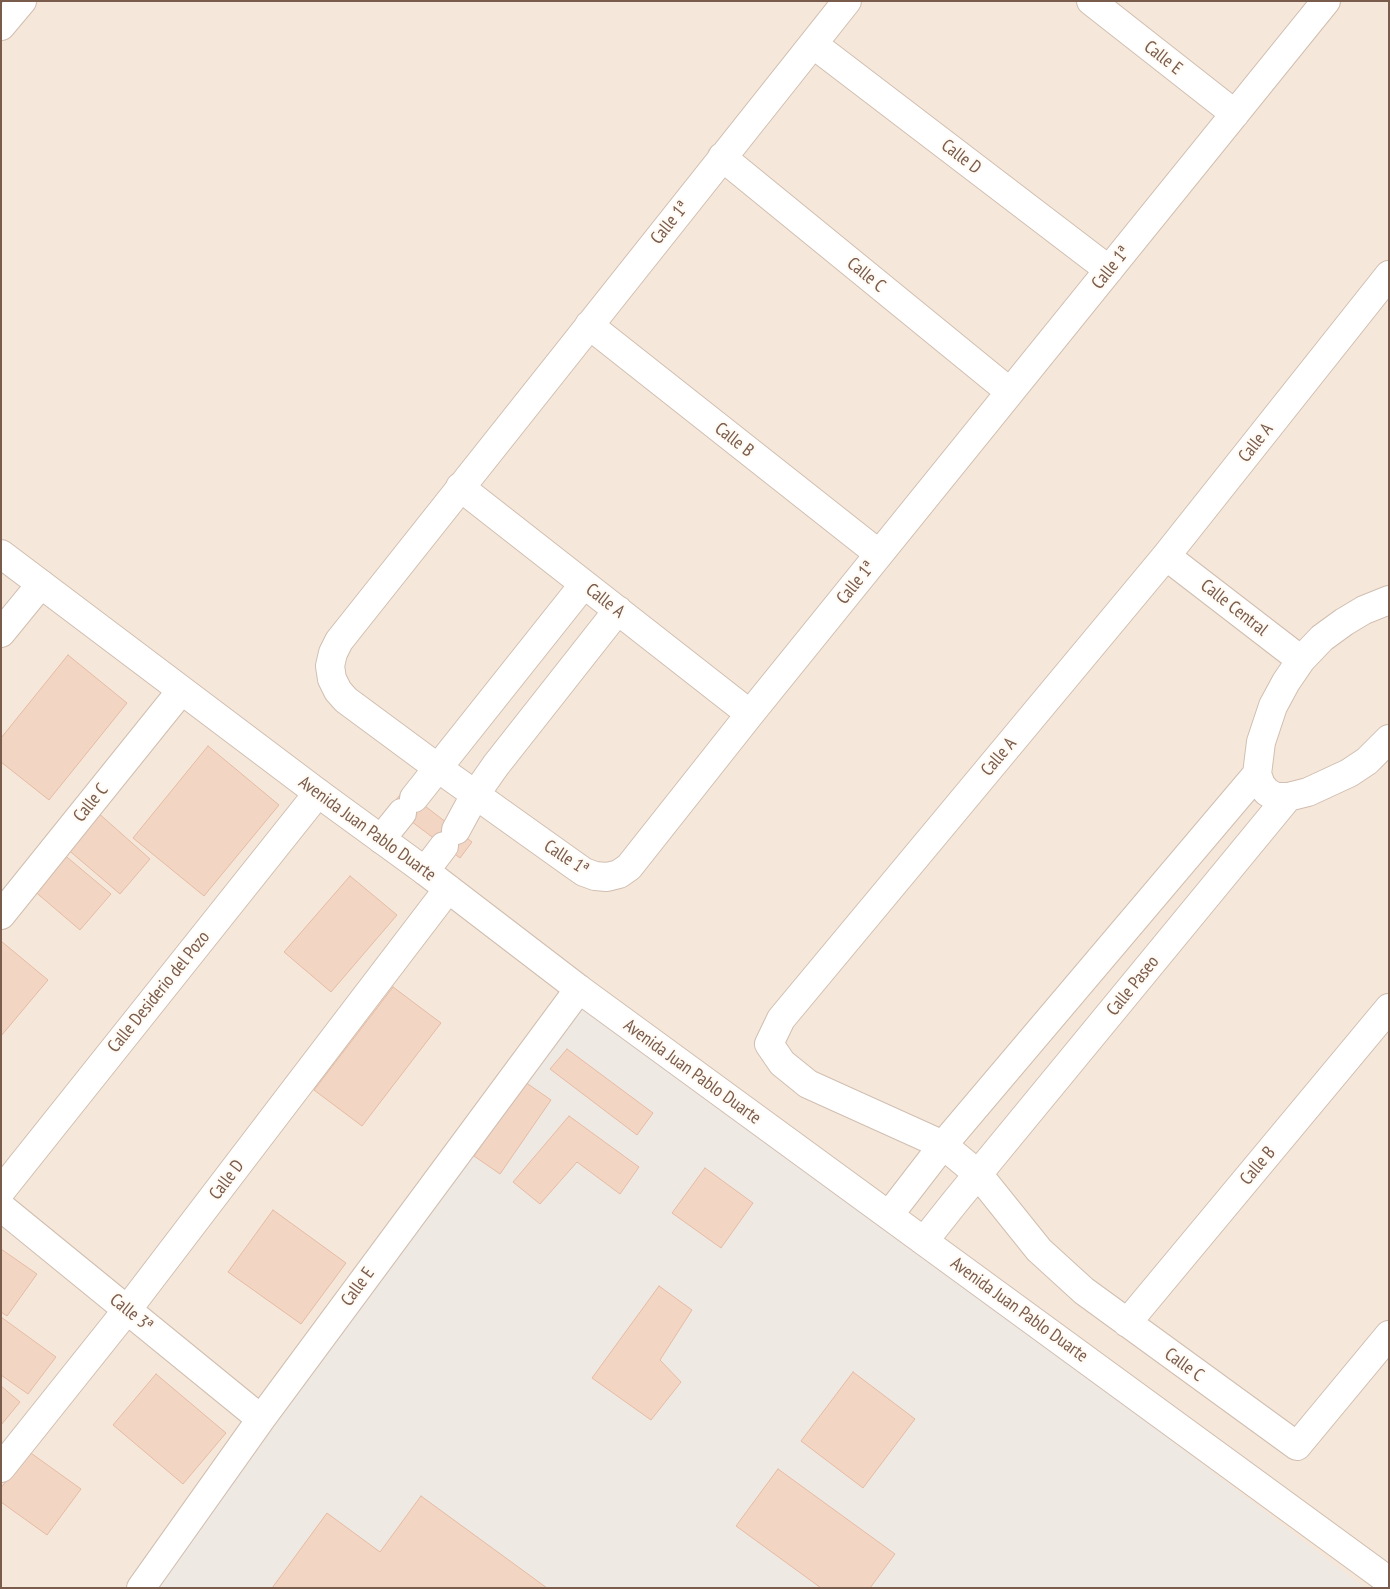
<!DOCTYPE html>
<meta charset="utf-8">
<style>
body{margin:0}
#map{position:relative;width:1390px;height:1589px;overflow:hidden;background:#fdf6ec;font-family:"PT Sans Narrow",sans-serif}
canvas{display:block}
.frame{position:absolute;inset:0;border:2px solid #7a5c4d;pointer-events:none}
</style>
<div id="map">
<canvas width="1390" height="1589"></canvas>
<div class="frame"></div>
</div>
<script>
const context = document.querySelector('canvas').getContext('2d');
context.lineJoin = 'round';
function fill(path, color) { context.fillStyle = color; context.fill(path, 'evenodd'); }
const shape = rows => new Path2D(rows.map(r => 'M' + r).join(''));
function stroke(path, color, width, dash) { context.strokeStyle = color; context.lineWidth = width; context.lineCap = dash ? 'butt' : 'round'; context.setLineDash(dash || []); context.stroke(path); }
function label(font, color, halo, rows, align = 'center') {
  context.font = font + ' "PT Sans Narrow",sans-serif'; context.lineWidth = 4; context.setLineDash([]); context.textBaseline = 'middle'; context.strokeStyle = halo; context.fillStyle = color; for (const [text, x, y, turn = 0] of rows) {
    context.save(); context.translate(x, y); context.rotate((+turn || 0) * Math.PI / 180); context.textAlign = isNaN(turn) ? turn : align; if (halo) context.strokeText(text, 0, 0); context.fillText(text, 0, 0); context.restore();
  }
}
const residential = shape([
 [1,1,1389,1,1389,1588,1,1588]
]);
const industrial = shape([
 [579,989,1365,1588,141,1588]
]);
const building = shape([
 [68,655,127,703,49,800,1,762,1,738,68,655],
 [208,746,279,805,204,896,133,838,208,746],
 [404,790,472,842,460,858,391,806,404,790],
 [96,811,150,859,120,894,65,847,96,811],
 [62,853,111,894,80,930,32,889,62,853],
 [350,876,397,915,331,992,284,952,350,876],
 [1,941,48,980,1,1036,1,941],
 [393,987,441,1023,362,1126,314,1090,393,987],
 [567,1049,653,1113,637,1135,550,1069,567,1049],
 [525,1082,551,1100,500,1174,474,1156,525,1082],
 [569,1116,639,1167,620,1194,577,1162,540,1204,513,1182,569,1116],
 [705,1168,753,1203,721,1248,672,1213,705,1168],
 [273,1210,346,1263,301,1324,228,1272,273,1210],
 [1,1249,37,1274,7,1316,1,1312,1,1249],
 [659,1286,692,1310,660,1360,681,1382,651,1420,592,1378,659,1286],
 [1,1317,56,1357,28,1394,1,1375,1,1317],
 [853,1372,915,1419,863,1488,801,1441,853,1372],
 [156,1374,226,1433,183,1484,113,1425,156,1374],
 [1,1386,20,1402,1,1425,1,1386],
 [28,1451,81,1489,47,1535,1,1502,1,1488,28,1451],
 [778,1469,895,1554,870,1588,821,1588,736,1526,778,1469],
 [421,1496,547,1588,272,1588,327,1513,380,1552,421,1496]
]);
const minor = shape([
 [847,1,339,641,333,653,330,666,332,679,338,691,346,700,438,768,574,865,584,872,595,876,607,877,619,874,629,867,750,714,1326,1],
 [1091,1,1235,114],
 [813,44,1109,270],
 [722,157,1010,392],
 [1389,275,1166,556,781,1019,769,1044,782,1063,808,1084,943,1145,978,1174,1039,1250,1084,1291,1297,1446,1389,1335],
 [589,325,879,554],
 [460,487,750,714],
 [1166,556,1301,660],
 [1389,600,1364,610,1344,622,1322,638,1301,660,1286,682,1273,706,1261,742,1257,774,1261,785,1267,792,1276,797,1288,797,1308,792,1349,773,1367,761,1389,739],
 [1,633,41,584],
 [414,798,584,584],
 [456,830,475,795,496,765,618,610],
 [381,839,402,813],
 [425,871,444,846],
 [1,915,181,691],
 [1,1191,318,793],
 [1,1207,261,1419],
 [889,1215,943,1145,1257,774],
 [924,1241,955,1202,1288,797],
 [1127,1323,1389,1008],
 [1,1468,127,1310,448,889],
 [141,1588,261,1419,579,989]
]);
const tertiary = shape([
 [1,26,22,1],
 [1,554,318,793,425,871,579,989,1389,1581]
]);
const streetNames = [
 ["Calle E",1163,58,38],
 ["Calle D",961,157,37],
 ["Calle 1ª",670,223,-51],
 ["Calle 1ª",1111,268,-51],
 ["Calle C",866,275,39],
 ["Calle B",734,440,38],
 ["Calle A",1256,443,-52],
 ["Calle 1ª",856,583,-51],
 ["Calle A",605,601,38],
 ["Calle Central",1234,608,38],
 ["Calle A",999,757,-50],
 ["Calle C",91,803,-51],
 ["Avenida Juan Pablo Duarte",367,829,36],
 ["Calle 1ª",566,858,33],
 ["Calle Paseo",1133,986,-51],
 ["Calle Desiderio del Pozo",159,992,-51],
 ["Avenida Juan Pablo Duarte",692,1072,36],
 ["Calle B",1258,1166,-50],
 ["Calle D",227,1180,-53],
 ["Calle E",358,1287,-54],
 ["Avenida Juan Pablo Duarte",1019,1310,36],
 ["Calle 3ª",131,1313,39],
 ["Calle C",1184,1365,36]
];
fill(residential, '#f5e8da');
fill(industrial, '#efe9e4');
fill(building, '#f3d5c3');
stroke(building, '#e6bba3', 1);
stroke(minor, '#d1beb0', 30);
stroke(tertiary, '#d1beb0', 30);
stroke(minor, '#fff', 28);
stroke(tertiary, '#fff', 28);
label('18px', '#7a5c4d', '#fffaf3', streetNames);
</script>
